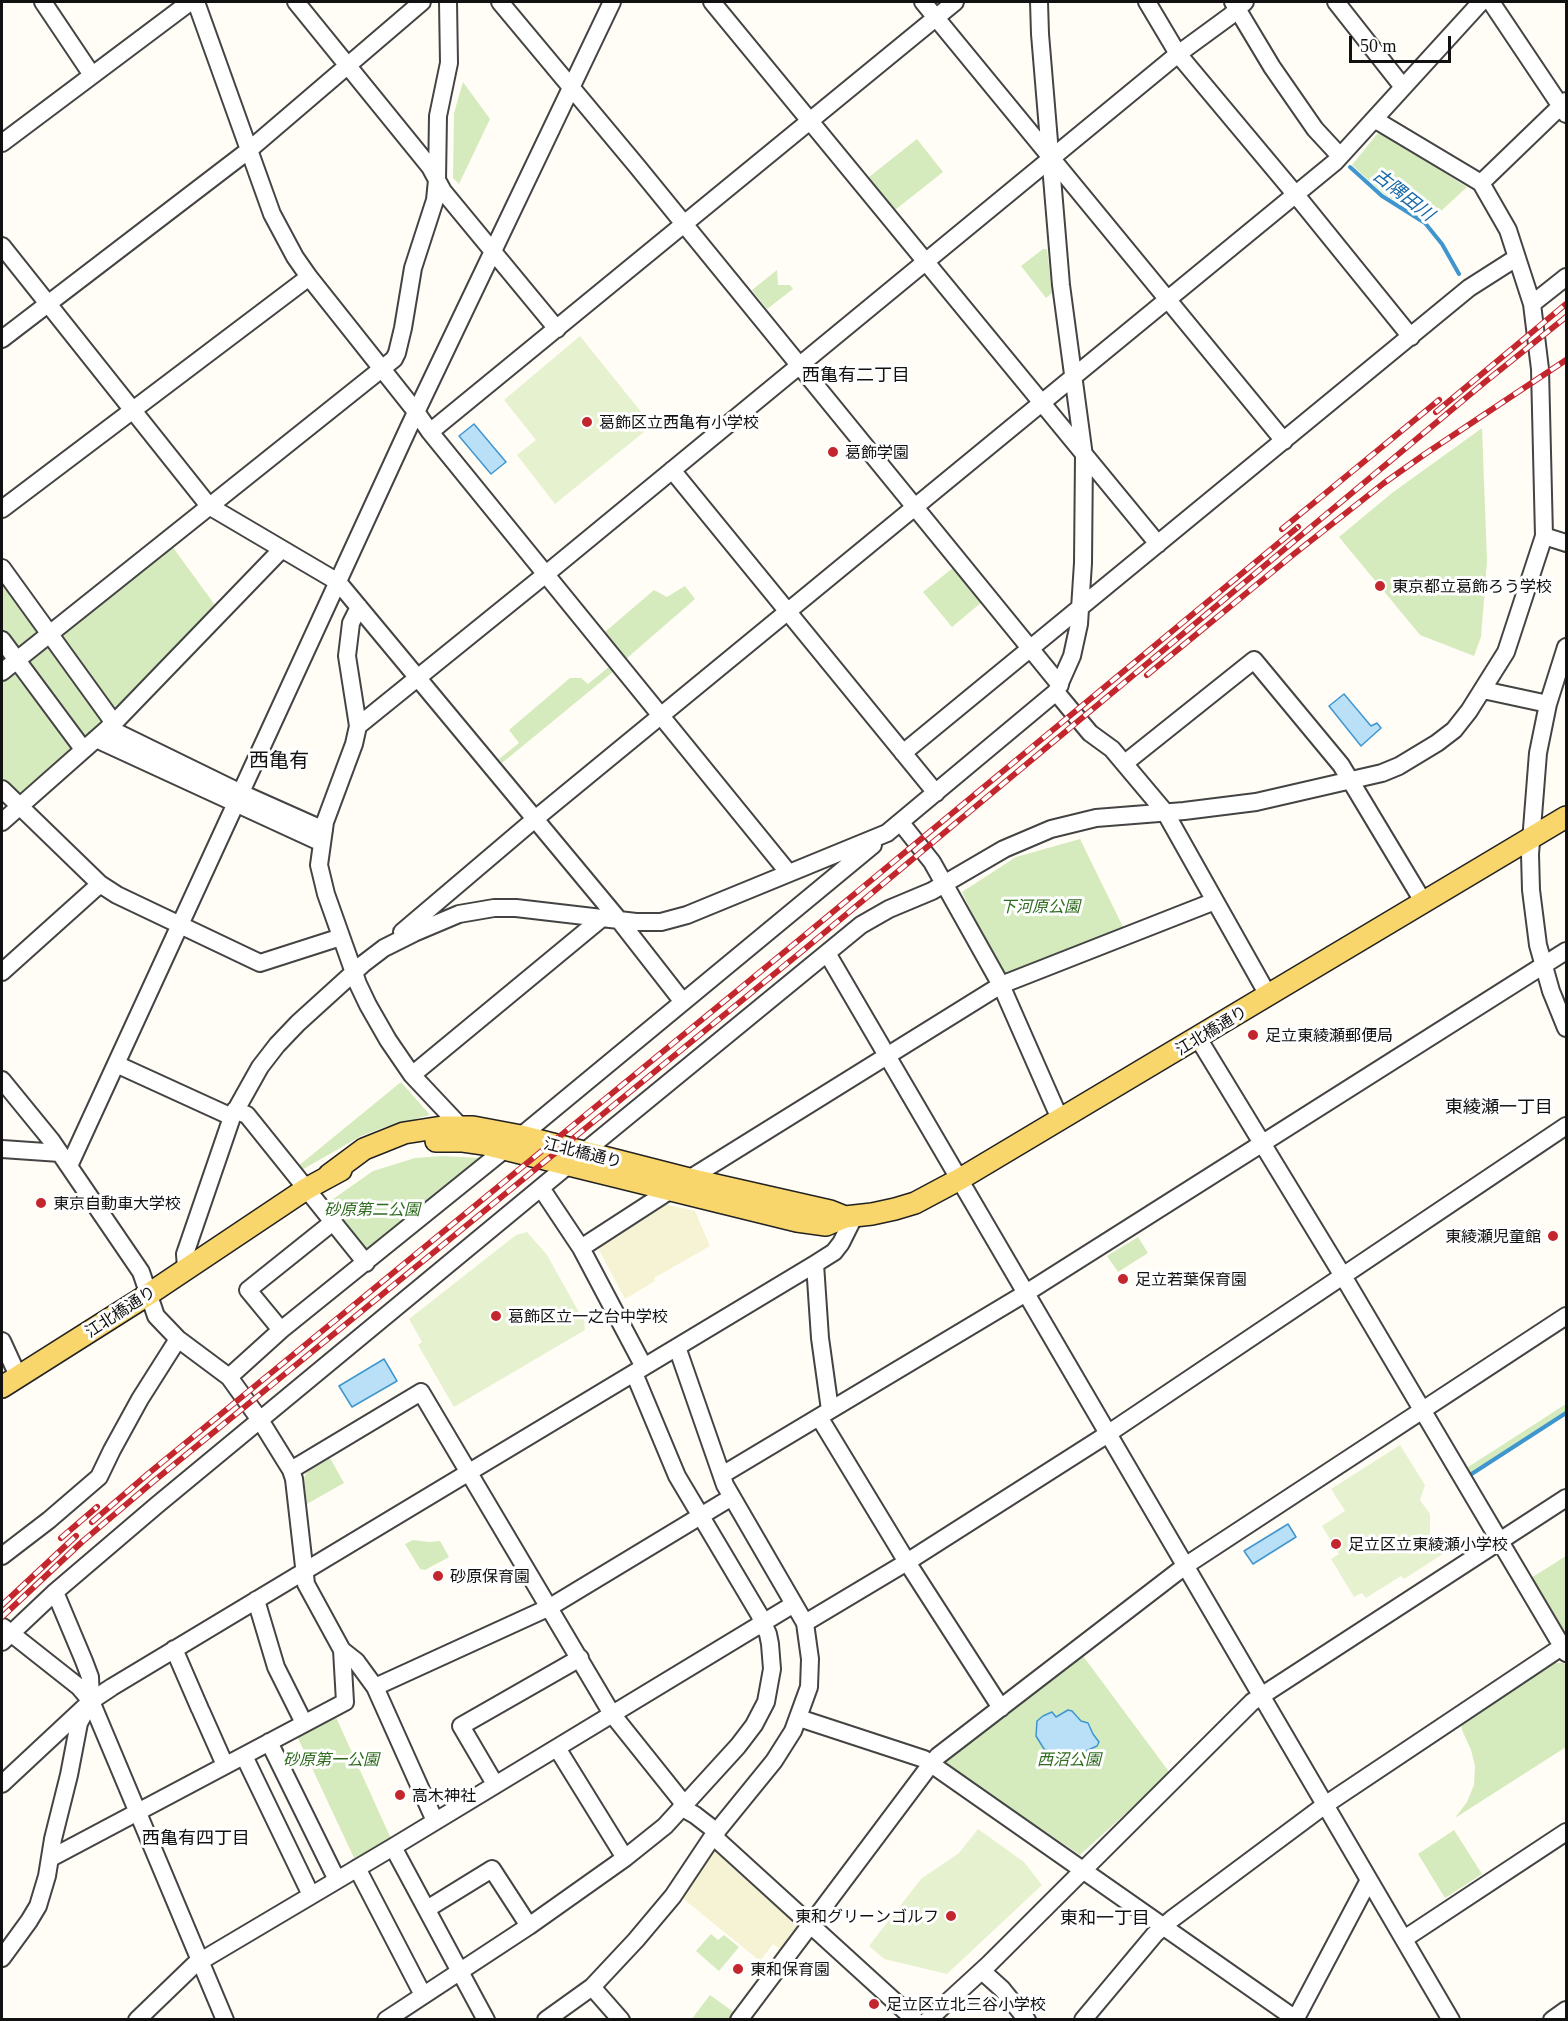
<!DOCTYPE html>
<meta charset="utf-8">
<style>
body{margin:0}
#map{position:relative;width:1568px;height:2021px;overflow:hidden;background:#fffdf5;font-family:Georgia,serif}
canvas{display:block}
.frame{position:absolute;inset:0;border:3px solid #111;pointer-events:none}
.scale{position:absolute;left:1349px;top:36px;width:102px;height:27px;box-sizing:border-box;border:3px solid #111;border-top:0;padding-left:8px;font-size:18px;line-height:21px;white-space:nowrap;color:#111;-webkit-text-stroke:4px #fff;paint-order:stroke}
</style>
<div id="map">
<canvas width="1568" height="2021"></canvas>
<div class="frame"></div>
<div class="scale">50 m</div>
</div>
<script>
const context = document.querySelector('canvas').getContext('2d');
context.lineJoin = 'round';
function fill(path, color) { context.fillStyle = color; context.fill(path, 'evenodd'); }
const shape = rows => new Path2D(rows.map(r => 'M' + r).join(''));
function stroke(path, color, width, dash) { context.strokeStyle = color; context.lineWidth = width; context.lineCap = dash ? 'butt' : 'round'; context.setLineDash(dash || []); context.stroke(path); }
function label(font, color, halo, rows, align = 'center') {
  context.font = font + ' Georgia,"Noto Sans JP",serif'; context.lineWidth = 6; context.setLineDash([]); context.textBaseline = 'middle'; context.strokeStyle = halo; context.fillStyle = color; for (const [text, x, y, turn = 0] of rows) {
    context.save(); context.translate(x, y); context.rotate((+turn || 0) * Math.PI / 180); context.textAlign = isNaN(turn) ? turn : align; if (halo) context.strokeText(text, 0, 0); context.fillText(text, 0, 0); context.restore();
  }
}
const farmland = shape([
 [660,1203,695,1211,710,1246,654,1278,655,1281,625,1299,598,1248,600,1242],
 [720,1850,798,1921,798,1929,783,1951,773,1944,760,1961,681,1897,711,1851]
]);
const green = shape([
 [463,82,490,119,459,184,453,178,454,113],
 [1381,133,1467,187,1428,223,1384,194,1352,165,1377,134],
 [917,139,943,172,895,210,869,177],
 [1043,249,1047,249,1052,293,1046,298,1021,266],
 [777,270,778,285,790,285,793,289,767,309,752,290],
 [1482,428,1487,561,1481,637,1474,656,1420,635,1339,537,1392,493],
 [172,546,217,608,119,707,112,708,63,639,64,631],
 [954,567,982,602,952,627,923,592],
 [2,573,40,626,40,635,21,648,14,647,2,630],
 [685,586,695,599,626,659,605,632,654,590,667,597],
 [47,647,55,648,104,723,87,739,80,736,29,668,29,660],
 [610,666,614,671,502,763,499,759,519,743,509,730,570,678,581,678,588,684],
 [12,674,20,675,71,745,71,752,25,792,17,793,2,777,2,682],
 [1080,839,1124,929,1003,977,962,892,1016,857],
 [401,1082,430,1115,385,1127,361,1136,300,1171,297,1167],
 [442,1156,481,1158,367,1253,326,1204,373,1171,415,1158],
 [1138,1237,1148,1253,1118,1272,1107,1256],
 [1566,1404,1566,1415,1470,1477,1465,1469],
 [330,1458,344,1483,307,1504,304,1478,306,1473],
 [413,1540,429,1542,440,1541,449,1557,425,1570,420,1569,405,1544],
 [1566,1556,1566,1629,1563,1631,1531,1578],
 [1083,1656,1170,1773,1080,1855,947,1765,947,1758],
 [1555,1663,1564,1663,1566,1667,1566,1747,1455,1818,1467,1802,1474,1785,1475,1766,1471,1750,1462,1730,1461,1723],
 [335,1715,392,1841,355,1860,296,1734],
 [1454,1830,1482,1874,1445,1898,1418,1854],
 [711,1934,718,1940,724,1935,739,1947,719,1971,696,1951],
 [710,1995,735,2013,730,2019,691,2020]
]);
const pitch = shape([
 [580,336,646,418,644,432,555,504,517,455,536,440,504,400],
 [527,1232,547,1255,584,1321,585,1330,454,1407,418,1345,422,1342,409,1319,516,1235],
 [1400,1445,1425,1485,1420,1500,1430,1514,1430,1534,1443,1554,1404,1579,1401,1576,1366,1598,1362,1593,1354,1597,1331,1559,1339,1554,1322,1526,1345,1511,1331,1489],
 [978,1829,1024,1862,1042,1885,947,1974,884,1959,869,1946,921,1879,959,1853]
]);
const water = shape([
 [474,424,506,462,491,474,459,436,474,424],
 [1344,694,1371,726,1377,723,1381,728,1361,746,1329,706,1344,694],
 [384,1359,397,1381,352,1407,339,1386,384,1359],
 [1288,1524,1296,1537,1253,1564,1244,1551,1288,1524],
 [1068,1710,1072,1711,1081,1721,1088,1723,1093,1734,1099,1742,1097,1746,1075,1756,1054,1751,1051,1752,1044,1749,1036,1736,1037,1721,1043,1716,1052,1712,1056,1717,1068,1710]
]);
const stream = shape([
 [1350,167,1382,196,1425,223,1442,244,1459,274],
 [1470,1475,1566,1413]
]);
const minor = shape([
 [43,2,92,75],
 [196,2,272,214,295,257,309,277,417,413,430,432,788,872],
 [296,2,430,167,443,191,557,329],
 [500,2,636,165,1060,685],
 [712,2,1158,544],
 [923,2,1284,441],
 [1147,2,1178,54,1296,195,1411,337],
 [1233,2,1272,67,1315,129,1340,156],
 [1336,2,1403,87],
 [1491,2,1566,114],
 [2,143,190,2],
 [1481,183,1566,101],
 [2,246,209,506,338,582,619,920,683,1002],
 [1532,304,1566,277],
 [2,339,249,150,422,2],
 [430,432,955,2],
 [672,470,936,793],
 [2,509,309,277],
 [1544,536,1566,543],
 [2,568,114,723],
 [359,607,351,623,347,656,358,726,354,744,325,822,319,865,326,894,358,984,368,1005,388,1040,412,1075,460,1126],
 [2,640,83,749],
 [1566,647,1548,704,1538,753,1530,854,1531,890,1538,945,1551,991,1566,1028],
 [2,672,394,359,397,353,403,328,413,268,435,200,437,180,438,116,449,63,448,2],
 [1483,690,1548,704],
 [1056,692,1090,733,1112,749,1165,812,1268,995],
 [358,726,546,574,1178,54,1230,16,1245,2],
 [108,728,241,793,324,830],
 [96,739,322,843],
 [903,753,1469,288,1516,258],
 [1125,763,1254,660,1341,765,1424,903],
 [2,789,100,884,117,895,260,963,341,937],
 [2,822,114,723,282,549],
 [901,823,932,862,1001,985,1060,1119],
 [402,932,535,819,1335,162,1481,2],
 [827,953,1451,2020],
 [2,972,100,884],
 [1198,1038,1343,1276,1566,1653],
 [116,1064,232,1117],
 [412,1075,602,918],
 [2,1080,51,1140,141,1272,156,1316,178,1339,229,1377,260,1420,291,1470,294,1479,306,1584,342,1650,356,1661,375,1687,435,1821],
 [235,1110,247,1115,366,1263],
 [521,1136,873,845],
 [2,1149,60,1153],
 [584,1152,861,925,889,909,932,891,1004,849,1051,829,1096,818,1184,811,1256,802,1382,773,1399,766,1437,743,1454,730,1469,711,1506,652,1544,536,1540,369,1532,304,1508,230,1481,183,1374,119],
 [69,1166,409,427,612,2],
 [689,1179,1001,985,1215,901],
 [541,1188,581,1248,644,1367],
 [581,1248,669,1191],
 [815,1264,820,1338,830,1410],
 [186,1268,185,1254,232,1117,260,1067,277,1045,298,1023,363,964,384,948,414,933,459,914,494,908,516,908,636,922,661,922,687,915,887,833,1056,692,1072,656,1079,624,1083,563,1084,456,1061,285,1040,34,1039,2],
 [281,1330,248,1290,333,1222],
 [2,1341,18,1376],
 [229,1377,281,1330,504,1150],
 [819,1417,907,1562,1001,1708],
 [291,1470,421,1392,612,1714,684,1804],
 [722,1475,1026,1293,1566,951],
 [2,1556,49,1520,99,1477,112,1450,140,1399,178,1339],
 [256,1600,276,1667,304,1723],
 [805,1623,907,1562,1100,1439,1566,1126],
 [3,1627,79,1687,91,1701,225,2020],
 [2,1642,55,1592,157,1505,567,1166],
 [174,1649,200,1709],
 [375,1687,550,1607,732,1497],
 [201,1711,225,1765],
 [799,1718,924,1759,1297,2020],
 [269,1742,337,1880],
 [557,1748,625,1858],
 [244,1756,311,1895],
 [2,1784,91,1701,90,1677,84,1661,55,1592],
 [495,1784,461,1726,580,1658],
 [681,1807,695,1815,717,1832],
 [713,1836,915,2020],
 [393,1847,486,2020],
 [51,1858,345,1702,342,1650],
 [357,1868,423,1995],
 [427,1909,492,1869,529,1926],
 [1404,1939,1566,1832],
 [2,1958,29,1921,38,1906,47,1876,53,1839,69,1775,79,1723,91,1701,112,1687,815,1264,834,1252,841,1243,854,1217],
 [982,1971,1002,1989,1027,2020],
 [592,1987,621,2020],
 [137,2020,194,1965,393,1847,794,1604],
 [386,2020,529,1926,625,1858,665,1826,738,1746,754,1725,766,1702,772,1669,770,1644,768,1634,759,1614,677,1476,634,1373],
 [546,2020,592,1987,636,1940,673,1896,713,1836,774,1761,793,1731,809,1687,810,1659,805,1623,725,1485,677,1347],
 [739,2020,931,1764,938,1756,1185,1566,1566,1316],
 [928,2020,989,1964,1252,1702,1566,1498],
 [1083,2020,1155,1934,1172,1919,1325,1805,1566,1644],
 [1295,2020,1369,1880],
 [1552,2020,1566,2010]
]);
const major = shape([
 [436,1141,463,1141,484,1144,797,1221,826,1225,845,1217],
 [329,1175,364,1149,404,1133,442,1127,473,1127,521,1136,689,1179,830,1211,845,1217,872,1214,895,1209,915,1203,960,1179,1566,817],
 [2,1387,149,1294,306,1189,341,1170]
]);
const rail = shape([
 [1436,412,1566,304],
 [1282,529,1439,400],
 [1147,675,1294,554,1384,483,1425,454,1566,360],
 [92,1522,149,1473,799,940,1298,527],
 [61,1538,97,1507],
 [2,1605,76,1536],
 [2,1617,83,1541,154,1481,806,948,1485,382,1566,317]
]);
const markers = [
 [587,422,6,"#c4262e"],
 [833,452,6,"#c4262e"],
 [1380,586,6,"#c4262e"],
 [1253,1035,6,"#c4262e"],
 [41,1203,6,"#c4262e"],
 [1553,1236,6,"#c4262e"],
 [1123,1279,6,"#c4262e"],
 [496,1316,6,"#c4262e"],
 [1336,1544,6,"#c4262e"],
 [438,1576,6,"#c4262e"],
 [400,1795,6,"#c4262e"],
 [951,1916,6,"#c4262e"],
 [738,1969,6,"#c4262e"],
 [874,2004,6,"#c4262e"]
];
const poiNames = [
 ["葛飾区立西亀有小学校",599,422],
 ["葛飾学園",845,452],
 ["東京都立葛飾ろう学校",1392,586],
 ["足立東綾瀬郵便局",1265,1035],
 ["東京自動車大学校",53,1203],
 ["東綾瀬児童館",1541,1236,"right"],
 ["足立若葉保育園",1135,1279],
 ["葛飾区立一之台中学校",508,1316],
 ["足立区立東綾瀬小学校",1348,1544],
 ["砂原保育園",450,1576],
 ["高木神社",412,1795],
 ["東和グリーンゴルフ",939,1916,"right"],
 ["東和保育園",750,1969],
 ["足立区立北三谷小学校",886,2004]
];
const parkNames = [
 ["下河原公園",1040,906],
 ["砂原第二公園",372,1209],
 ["砂原第一公園",331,1759],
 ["西沼公園",1069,1759]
];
const streetNames = [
 ["江北橋通り",1211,1030,-31],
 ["江北橋通り",583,1152,14],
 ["江北橋通り",120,1311,-33]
];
const waterNames = [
 ["古隅田川",1404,194,38]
];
const neighbourhoodNames = [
 ["西亀有二丁目",856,374],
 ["東綾瀬一丁目",1499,1106],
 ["西亀有四丁目",196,1837],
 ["東和一丁目",1105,1917]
];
const quarterNames = [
 ["西亀有",279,759]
];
fill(farmland, '#f6f3d4');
fill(green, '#d5ebbd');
fill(pitch, '#e6f2cf');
fill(water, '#b9e0f7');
stroke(water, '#3f96cf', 1.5);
stroke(stream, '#3f96cf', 4);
stroke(minor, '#444', 20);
stroke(major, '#222', 24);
stroke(minor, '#fff', 16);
stroke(major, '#f9d66b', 21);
stroke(rail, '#c4262e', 6);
stroke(rail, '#fff', 4, [11]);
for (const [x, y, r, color] of markers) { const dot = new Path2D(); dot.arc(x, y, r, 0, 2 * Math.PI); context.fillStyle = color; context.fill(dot); stroke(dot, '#fff', 2); }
label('16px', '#111', '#fff', poiNames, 'left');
label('italic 16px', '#2f6b1f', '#fff', parkNames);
label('16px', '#111', '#fff', streetNames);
label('italic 18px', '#1768a6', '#fff', waterNames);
label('18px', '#111', '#fff', neighbourhoodNames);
label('20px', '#111', '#fff', quarterNames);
</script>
